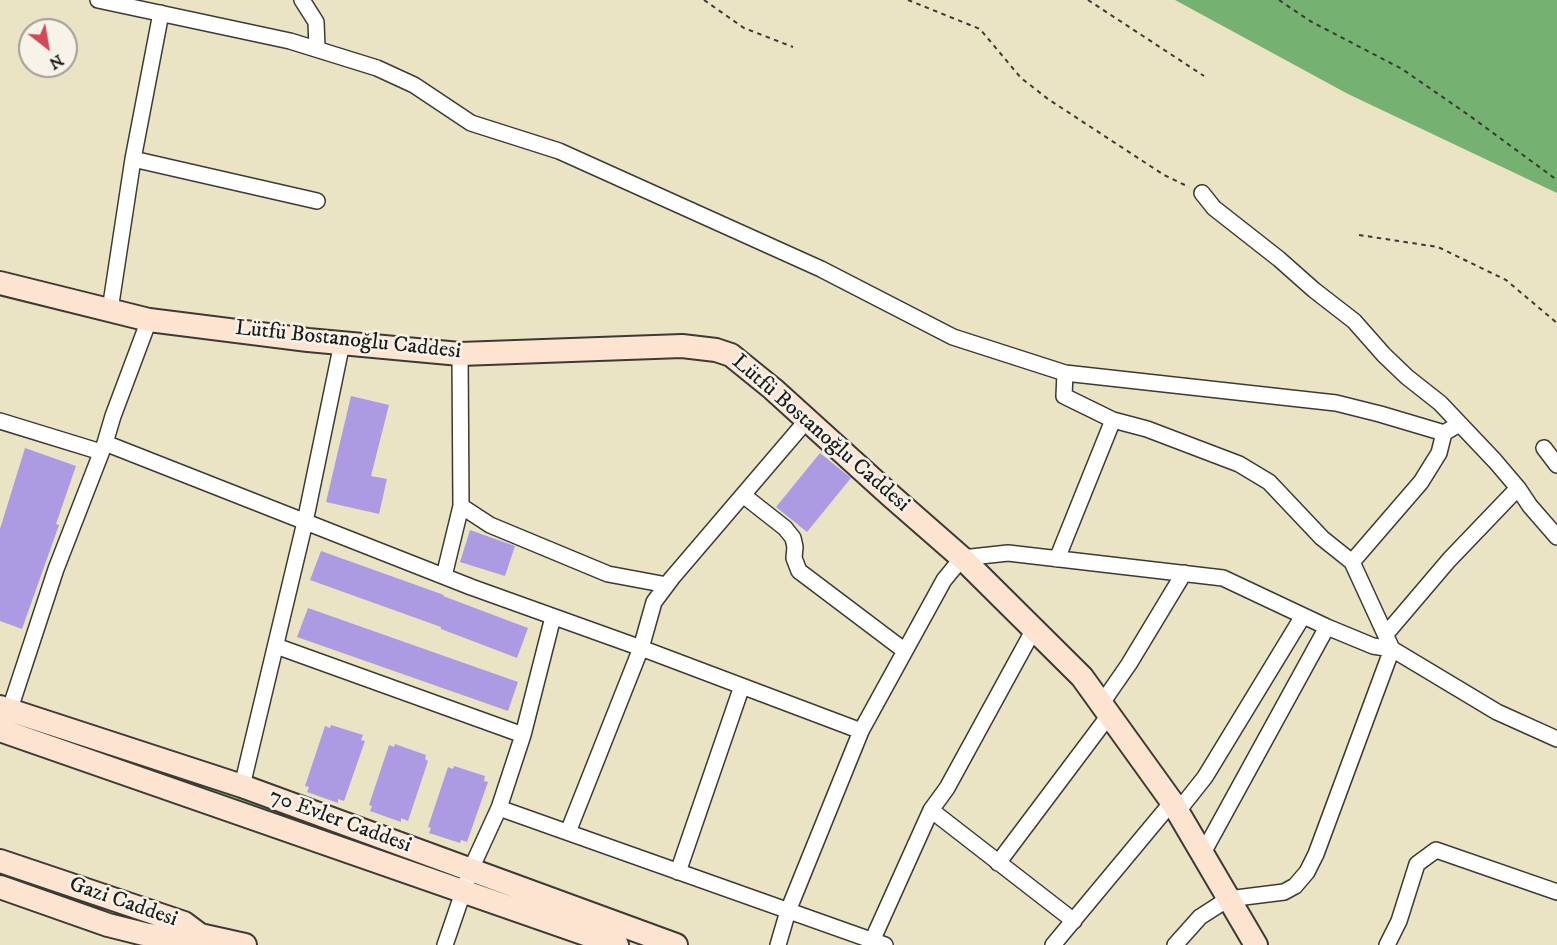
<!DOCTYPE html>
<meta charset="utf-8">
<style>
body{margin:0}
#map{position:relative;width:1557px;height:945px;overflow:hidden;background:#eae4c5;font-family:"IM FELL DW Pica",serif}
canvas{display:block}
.north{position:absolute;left:18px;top:18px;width:60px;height:60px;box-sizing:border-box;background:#f7f3e8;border:2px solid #9f9d96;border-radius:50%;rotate:149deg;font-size:16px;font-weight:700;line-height:24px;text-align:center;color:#1c1c1c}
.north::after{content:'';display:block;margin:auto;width:21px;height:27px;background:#d1495b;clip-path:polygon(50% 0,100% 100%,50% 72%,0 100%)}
</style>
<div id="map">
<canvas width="1557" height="945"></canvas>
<div class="north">N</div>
</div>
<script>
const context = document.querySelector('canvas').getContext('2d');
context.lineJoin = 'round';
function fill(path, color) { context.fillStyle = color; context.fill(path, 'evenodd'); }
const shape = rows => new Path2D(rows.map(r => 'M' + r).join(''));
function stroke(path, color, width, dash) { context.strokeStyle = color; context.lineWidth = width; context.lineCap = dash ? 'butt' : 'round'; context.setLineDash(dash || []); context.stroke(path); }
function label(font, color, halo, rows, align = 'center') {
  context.font = font + ' "IM FELL DW Pica",serif'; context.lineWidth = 5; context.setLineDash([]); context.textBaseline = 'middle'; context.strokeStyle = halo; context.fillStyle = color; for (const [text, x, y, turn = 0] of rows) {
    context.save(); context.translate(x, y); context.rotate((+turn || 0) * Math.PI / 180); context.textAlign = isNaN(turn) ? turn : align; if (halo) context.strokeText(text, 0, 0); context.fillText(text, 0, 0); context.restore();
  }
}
const green = shape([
 [14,719,456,871,455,878,14,726]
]);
const forest = shape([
 [1175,0,1557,0,1557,193,1348,94]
]);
const building = shape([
 [351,396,389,405,371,476,387,479,379,514,326,502],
 [25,448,76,466,56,524,59,525,22,629,0,621,0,529],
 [820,453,851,478,807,532,776,507],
 [470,530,515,546,505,576,460,562],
 [321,551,444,595,443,596,528,628,517,658,441,629,441,627,310,580],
 [308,608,518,682,508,711,297,637],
 [331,725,363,735,361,740,365,741,344,801,338,799,338,803,307,792,309,787,305,786,325,726,330,728],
 [395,744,426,755,425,759,428,761,408,821,401,818,401,822,370,811,372,806,369,805,389,745,394,747],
 [454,766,485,776,484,781,488,782,467,842,461,840,460,843,429,833,431,828,428,827,448,767,453,769]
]);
const path = shape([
 [704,0,744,28,793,47],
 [908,0,980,29,1021,78,1048,99,1164,175,1189,187],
 [1088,0,1204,76],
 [1279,0,1310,21,1402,69,1470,116,1557,180],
 [1359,235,1438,247,1506,280,1557,323]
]);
const street = shape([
 [98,0,290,41,377,68,414,85,471,123,559,151,821,269,953,337,1065,373,1336,403,1380,414,1444,433,1459,424],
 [302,0,316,22,317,48],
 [133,159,317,201],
 [1202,193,1214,208,1279,259,1314,290,1354,321,1384,355,1407,377,1440,403,1495,461,1518,488,1530,506,1557,537],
 [110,310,133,159,161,13],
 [1065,373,1064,396,1113,420,1147,429,1239,464,1269,482,1322,538,1352,562,1392,649,1316,854,1307,872,1295,886,1284,892,1228,899,1200,917,1175,945],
 [0,421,101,452],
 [105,443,471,587,641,648,861,731],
 [1544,448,1557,465],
 [743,495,785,528,793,538,795,547,794,558,799,571,905,651],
 [461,506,490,525,608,574,667,585],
 [1057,559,1113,420],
 [1352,562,1421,482,1439,453,1444,433],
 [444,576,461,506,460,354],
 [1386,634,1449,560,1518,488],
 [276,646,523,735],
 [1102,703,1129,664,1184,573],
 [7,718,56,569,105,443,113,416,149,320],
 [242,786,305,522,342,343],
 [499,808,885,945],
 [931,810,1074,921],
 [1178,811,1205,777,1303,616],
 [568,832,641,648,654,602,672,578,807,420],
 [1203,853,1327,627],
 [998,863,1110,714],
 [678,872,742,686],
 [872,941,931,810,947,788,1034,629],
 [445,945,471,869,499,808,523,735,553,617],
 [778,945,788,911,861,731,944,580,962,558,1008,553,1223,578,1327,627,1373,646,1392,649,1497,712,1557,739],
 [1053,945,1172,802],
 [1387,945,1399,921,1417,864,1436,850,1557,892]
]);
const secondary = shape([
 [0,283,149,320,308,340,460,354,682,346,716,350,731,355,773,389,890,495,962,558,1082,677,1172,802,1256,945],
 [0,707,242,786,676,945],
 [0,730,617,945],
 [0,861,184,923,200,935,245,945],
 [0,887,108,925,144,934,184,941,200,935]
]);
const streetNames = [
 ["Lütfü Bostanoğlu Caddesi",348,341,6],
 ["Lütfü Bostanoğlu Caddesi",820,434,41],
 ["70 Evler Caddesi",340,822,20],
 ["Gazi Caddesi",123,903,19]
];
fill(green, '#92cf84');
fill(forest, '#75b272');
fill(building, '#ac9be3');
stroke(street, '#3b3a35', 18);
stroke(secondary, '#3b3a35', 26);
stroke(path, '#3b3a35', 2, [4.5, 4.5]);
stroke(street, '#fff', 15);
stroke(secondary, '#fde4d1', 22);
label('22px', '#1c1c1c', '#f7f3e8', streetNames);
</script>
